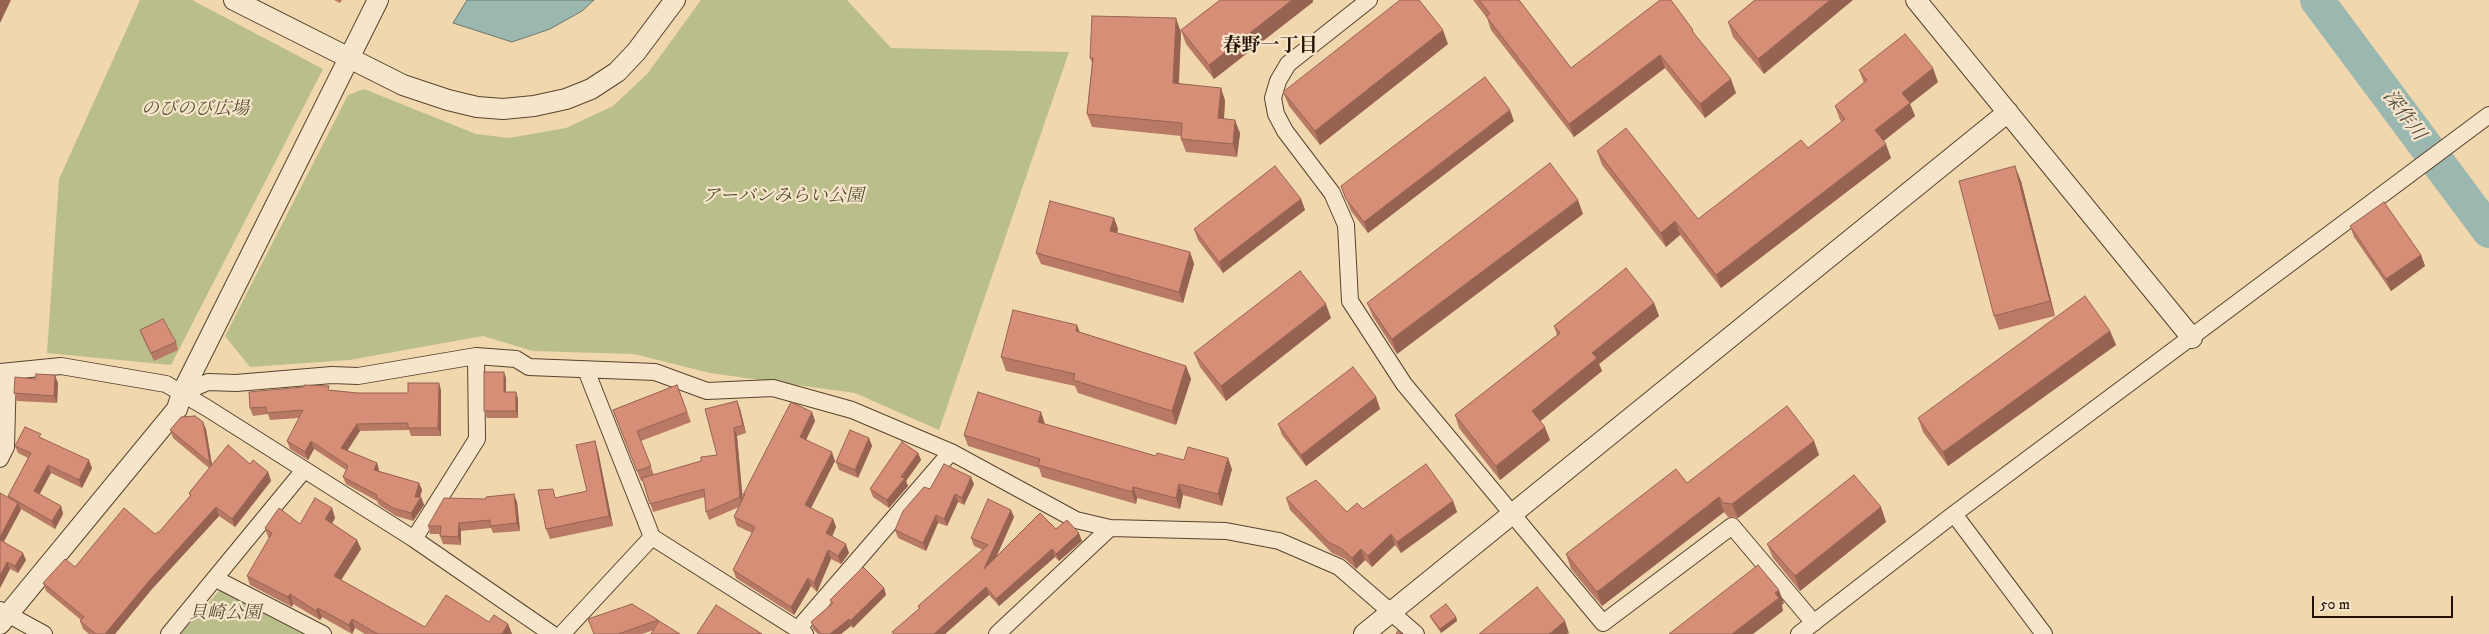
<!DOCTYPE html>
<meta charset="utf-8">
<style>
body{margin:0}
#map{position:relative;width:2489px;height:634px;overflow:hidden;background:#f1d7ae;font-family:"IM FELL DW Pica",serif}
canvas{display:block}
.scale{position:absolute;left:2312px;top:596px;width:141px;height:22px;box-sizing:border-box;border:2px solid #251204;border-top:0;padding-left:6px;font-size:15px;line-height:18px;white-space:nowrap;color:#251204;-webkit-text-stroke:4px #f6e5ca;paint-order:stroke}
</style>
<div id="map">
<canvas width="2489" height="634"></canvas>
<div class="scale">50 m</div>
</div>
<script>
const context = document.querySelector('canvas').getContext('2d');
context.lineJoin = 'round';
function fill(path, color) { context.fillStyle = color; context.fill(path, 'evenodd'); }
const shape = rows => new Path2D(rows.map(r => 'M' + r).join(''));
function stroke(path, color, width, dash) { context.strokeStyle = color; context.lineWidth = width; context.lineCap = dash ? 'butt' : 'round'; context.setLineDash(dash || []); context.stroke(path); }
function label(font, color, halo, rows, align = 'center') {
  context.font = font + ' "IM FELL DW Pica","Noto Serif JP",serif'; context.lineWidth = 4.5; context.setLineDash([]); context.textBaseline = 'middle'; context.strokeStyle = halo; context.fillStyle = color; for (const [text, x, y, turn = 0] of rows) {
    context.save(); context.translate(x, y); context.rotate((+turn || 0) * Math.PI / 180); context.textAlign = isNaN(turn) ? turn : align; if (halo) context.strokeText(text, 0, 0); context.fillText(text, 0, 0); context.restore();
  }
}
const green = shape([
 [140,0,192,0,323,69,171,365,47,353,59,179],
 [701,0,847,0,891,48,1069,52,939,430,855,393,710,373,634,354,533,351,483,336,349,360,250,367,225,336,348,95,364,89,476,134,509,138,566,128,613,106,648,73],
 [220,590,304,634,180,634]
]);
const water = shape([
 [467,0,594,0,582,11,550,29,512,42,453,23,467,0]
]);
const river = shape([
 [2317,0,2489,231]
]);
const minor = shape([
 [1369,0,1288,64,1278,81,1273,98,1276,114,1285,131,1332,193,1346,225,1350,301,1404,384,1603,623,1732,526,1814,623],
 [586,370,652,537,805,634],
 [0,372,61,366,166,384,207,408,414,539,552,634],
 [182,393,208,382,236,383,332,375,358,376,476,356,516,359,529,367,655,372,707,391,773,388,852,410,951,452,1076,520,1110,528,1226,531,1279,541,1339,567,1416,634],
 [0,459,6,447,8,372],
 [1954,514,2044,634],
 [414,539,477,439,476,356],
 [216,579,323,634],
 [0,610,44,634],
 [798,629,951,452],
 [169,634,304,470],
 [562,634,652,537],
 [997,634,1110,528],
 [1799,634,1954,514,2489,115]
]);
const tertiary = shape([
 [234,0,403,85,448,100,477,107,503,109,534,106,566,99,591,89,617,72,636,52,675,0],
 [1916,0,2192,338],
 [0,624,177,409,182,393,378,0],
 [1364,634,2008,112]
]);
const wall = shape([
 [334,0,342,0,340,3],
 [1473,0,1519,0,1571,68,1696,36,1736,93,1705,118,1665,68,1574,137,1491,30,1487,18],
 [1755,0,1764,74,1733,37,1728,22],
 [1313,2,1214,79,1186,44,1181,30],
 [1181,32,1179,84,1221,88,1225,101,1224,119,1240,133,1237,157,1186,152,1181,139,1181,136,1092,127,1087,114,1092,63,1090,58],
 [1448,44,1320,145,1289,106,1283,92],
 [1859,70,1938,82,1910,104,1915,116,1883,141,1891,158,1721,288,1680,235,1666,247,1602,165,1597,151,1698,219,1808,148,1842,122,1840,120,1835,106,1864,83],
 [1514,121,1368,233,1351,211,1341,186],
 [2021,181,2055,316,1999,330,1994,316],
 [1301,199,1305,210,1223,273,1198,240,1194,229],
 [1583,214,1397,354,1373,317,1367,303],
 [1114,218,1118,229,1117,233,1190,252,1194,264,1183,303,1041,264,1036,253],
 [2350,226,2421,255,2425,266,2391,291,2354,237],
 [1654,303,1659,316,1599,364,1602,371,1540,421,1550,440,1500,480,1459,428,1455,415,1557,335,1554,326],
 [1331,318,1226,401,1200,367,1194,353],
 [140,330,176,342,178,350,154,361,143,338],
 [2110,331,2116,345,1948,466,1923,432,1918,418],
 [1080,332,1186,366,1191,379,1176,425,1078,393,1075,386,1006,371,1001,357],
 [506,378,506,392,516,392,518,399,518,418,487,418,484,411],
 [35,379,58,383,57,403,17,401,14,393],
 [677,385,691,422,641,441,654,475,701,461,717,455,737,401,740,409,746,433,737,436,743,500,744,498,743,495,812,412,815,421,806,440,835,461,811,508,833,519,836,527,832,536,849,553,841,564,831,559,817,592,811,586,794,615,736,578,733,570,752,533,737,526,734,517,739,507,709,520,706,512,705,497,653,512,643,480,641,481,613,410],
 [330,390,358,393,408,393,441,390,441,436,411,436,409,430,360,431,347,450,377,463,379,471,419,483,422,490,420,497,421,497,424,505,413,521,396,516,379,505,377,501,346,484,343,477,346,470,314,449,308,460,290,449,287,441,299,418,270,420,268,414,253,416,250,408],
 [1376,397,1380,409,1306,466,1282,435,1278,424],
 [1045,424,1156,456,1184,460,1232,469,1222,506,1183,495,1180,509,1137,498,1136,504,1042,477,1039,468,968,446,964,435],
 [206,429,212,465,250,464,268,472,271,481,235,527,219,516,152,589,115,634,89,634,83,629,80,621,81,620,46,591,43,583,75,567,155,534,160,531,190,496,189,493,209,468,173,438,170,430],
 [42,438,92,468,82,488,51,473,39,494,61,506,63,514,55,529,21,509,4,542,26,560,18,573,10,569,0,588,0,493,9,498,8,496,28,458,18,453,15,446],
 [869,438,872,446,858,478,839,470,836,462],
 [1814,441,1819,455,1738,518,1728,517,1724,512,1602,606,1571,569,1566,554,1687,483],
 [598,451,613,526,550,539,546,529,556,498,587,491],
 [918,453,921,460,906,481,908,486,889,508,873,497,870,489],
 [974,484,964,505,958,502,947,526,938,523,926,551,898,538,895,530,930,489],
 [1286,498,1347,512,1363,509,1453,501,1457,512,1401,553,1395,545,1372,567,1365,560,1356,569,1345,559,1332,553,1290,510],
 [517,502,520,531,493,533,491,528,461,531,461,545,443,544,440,536,441,534,430,534,428,526],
 [1881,507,1886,522,1800,591,1773,558,1767,544],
 [332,508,335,518,332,523,357,540,361,549,341,580,425,627,489,622,508,624,512,634,365,634,355,628,352,634,322,617,320,620,293,604,292,607,250,585,247,576,269,538,268,537,265,528,300,524],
 [1011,510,1014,517,996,558,1056,529,1082,541,1059,561,1055,557,999,606,989,595,945,634,893,634,892,632,919,609,918,606,983,550,974,546,971,538],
 [884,588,886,595,853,628,851,626,841,634,818,634,813,629,811,622,831,604,830,600],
 [1430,616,1456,617,1457,621,1441,633,1432,620],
 [658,620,659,621,654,630,642,634,594,634]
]);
const shadedWall = shape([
 [0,0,11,0,0,23],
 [1292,0,1313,0,1313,2,1214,79,1209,65],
 [1830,0,1853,0,1764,74,1758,59],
 [1176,18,1181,32,1178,96,1173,83],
 [1443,30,1448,44,1320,145,1315,131],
 [1660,55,1665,68,1574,137,1569,124],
 [1933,68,1938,82,1910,104,1915,116,1880,144,1875,130,1902,93],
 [1731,79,1736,93,1705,118,1700,104],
 [1221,88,1225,101,1223,131,1218,118],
 [1510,110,1514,121,1368,233,1364,222],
 [1235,120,1240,133,1237,157,1233,144],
 [1886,144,1891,158,1721,288,1716,275],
 [2015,166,2021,181,2055,316,2050,301],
 [1301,199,1305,210,1223,273,1219,262],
 [1578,200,1583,214,1397,354,1392,339],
 [1114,218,1118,229,1114,242,1110,231],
 [1675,221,1680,235,1666,247,1661,233],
 [1190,252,1194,264,1183,303,1179,292],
 [2421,255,2425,266,2391,291,2386,279],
 [1654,303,1659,316,1599,364,1602,371,1537,424,1532,411,1592,353],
 [1326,304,1331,318,1226,401,1221,386],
 [1077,325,1082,338,1076,331],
 [2110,331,2116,345,1948,466,1943,452],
 [1186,366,1191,379,1176,425,1172,411],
 [504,372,506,378,506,399,504,392],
 [55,375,58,383,57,403,54,396],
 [439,383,441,390,441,436,438,428],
 [516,392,518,399,518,418,516,411],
 [1376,397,1380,409,1306,466,1301,455],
 [737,401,740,409,746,433,743,425],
 [812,412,815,421,803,446,800,437],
 [1041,412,1045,424,1042,434,1038,422],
 [203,422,206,429,213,471,210,463],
 [357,424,360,431,344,456,341,448],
 [1545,427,1550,440,1500,480,1496,466],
 [734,428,737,436,743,505,740,497],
 [869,438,872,446,858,478,855,470],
 [311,441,314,449,308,460,305,452],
 [595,441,598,451,613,526,609,516],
 [1814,441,1819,455,1738,518,1732,504],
 [832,452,835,461,808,514,805,505],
 [918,453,921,460,906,481,908,486,889,508,887,500],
 [1228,458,1232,469,1222,506,1218,494],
 [89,460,92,468,82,488,79,480],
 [377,463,379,470,376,477,374,470],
 [48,465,51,473,37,499,34,491],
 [268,472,271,481,235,527,232,519],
 [971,477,974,484,964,505,962,498],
 [419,483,422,490,419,500,421,497,424,505,413,521,411,513],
 [1179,484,1183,495,1180,509,1176,498],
 [1133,487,1137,498,1136,504,1132,492],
 [514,494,517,502,520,531,517,523],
 [955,494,958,502,947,526,944,519],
 [1719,497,1724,512,1602,606,1597,592],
 [1453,501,1457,512,1401,553,1397,542],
 [18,503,21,510,1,546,0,542,0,537],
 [61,506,63,514,55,529,52,521],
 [216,507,219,516,152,589,115,634,105,634,149,581],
 [1881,507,1886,522,1800,591,1795,576],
 [332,508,335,518,329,529,325,519],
 [1011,510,1014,517,987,577,984,569],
 [936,515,938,523,926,551,923,543],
 [833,519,836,527,830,542,826,533],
 [459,523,461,531,461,545,458,537],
 [1079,533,1082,541,1059,561,1056,554],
 [1391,534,1395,545,1372,567,1368,556],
 [357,540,361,549,338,585,334,576],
 [846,544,849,553,841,564,838,556],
 [1052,549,1055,557,999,606,996,599],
 [1361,549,1365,560,1356,569,1352,558],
 [828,550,831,559,817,592,814,583],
 [23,553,26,560,18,573,15,566],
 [7,562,10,569,0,588,0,576],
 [808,578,811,586,794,615,791,607],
 [986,587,989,595,945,634,934,634],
 [884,588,886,595,853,628,850,621],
 [1779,590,1784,603,1782,605,1783,611,1753,634,1732,634],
 [290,594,293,604,292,607,288,597],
 [318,608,322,617,320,620,316,611],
 [1456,617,1457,621,1441,633,1440,629],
 [352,619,355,628,352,634,349,625],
 [849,619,851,626,841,634,830,634],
 [1565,621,1569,633,1567,634,1549,634],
 [508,624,512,634,502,634]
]);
const building = shape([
 [1220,0,1292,0,1209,65,1181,30,1220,0],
 [1400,0,1419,0,1443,30,1315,131,1283,92,1400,0],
 [1479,0,1519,0,1571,68,1660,0,1671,0,1693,30,1692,31,1731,79,1700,104,1660,55,1569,124,1486,16,1490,14,1479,0],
 [1755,0,1830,0,1758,59,1728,22,1755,0],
 [1092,16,1176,18,1173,83,1221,88,1218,118,1235,120,1233,144,1181,139,1182,123,1087,114,1093,58,1090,58,1092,16],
 [1905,34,1933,68,1902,93,1910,103,1875,130,1886,144,1716,275,1675,221,1661,233,1597,151,1626,128,1698,219,1801,140,1808,148,1845,119,1835,106,1867,80,1859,70,1905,34],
 [1485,77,1510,110,1364,222,1346,199,1341,186,1485,77],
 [1550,163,1578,200,1392,339,1367,303,1550,163],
 [1275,166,1301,199,1219,262,1194,229,1275,166],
 [2015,166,2050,301,1994,316,1959,181,2015,166],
 [1050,201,1114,218,1110,231,1190,252,1179,292,1036,253,1050,201],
 [2384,202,2421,255,2386,279,2350,226,2384,202],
 [1626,268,1654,303,1592,353,1597,358,1532,411,1545,427,1496,466,1455,415,1560,333,1554,326,1626,268],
 [1300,271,1326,304,1221,386,1194,353,1300,271],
 [2085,296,2110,331,1943,452,1918,418,2085,296],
 [1013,310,1077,325,1076,331,1186,366,1172,411,1073,380,1075,374,1001,357,1013,310],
 [163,319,176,342,151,353,140,330,163,319],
 [1353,367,1376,397,1301,455,1278,424,1353,367],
 [484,372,504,372,504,392,516,392,516,411,484,411,484,372],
 [36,374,55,375,54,396,14,393,15,377,35,379,36,374],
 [408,383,439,383,438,428,408,428,408,423,357,424,341,448,377,463,374,470,419,483,415,497,421,497,411,513,393,508,376,497,377,495,343,477,348,466,311,441,305,452,287,441,303,410,267,413,266,407,250,408,249,392,304,387,304,385,329,386,328,390,358,393,408,393,408,383],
 [677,385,687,412,637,431,651,466,637,471,613,410,677,385],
 [978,392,1041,412,1038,422,1156,456,1157,453,1184,460,1188,447,1228,458,1218,494,1179,484,1176,498,1133,487,1132,492,1038,465,1040,459,964,435,978,392],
 [737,401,743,425,734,428,740,497,706,512,704,489,650,504,642,478,701,461,701,457,717,455,705,409,737,401],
 [791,402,812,412,800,437,832,452,805,505,833,519,826,533,846,544,838,556,828,550,814,583,808,578,791,607,733,570,755,527,734,517,745,494,743,495,791,402],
 [1787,406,1814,441,1732,504,1723,503,1719,497,1597,592,1566,554,1676,469,1687,483,1787,406],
 [195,416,203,422,210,463,170,430,181,417,195,416],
 [25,427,41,434,39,437,89,460,79,480,48,465,34,491,61,506,52,521,8,496,31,453,15,446,25,427],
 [850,430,869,438,855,470,836,462,850,430],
 [595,441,609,516,546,529,538,490,553,489,555,498,587,491,576,445,595,441],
 [902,442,918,453,901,477,905,478,887,500,870,489,902,442],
 [228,445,250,464,253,460,268,472,232,519,216,507,149,581,105,634,96,634,80,621,84,617,43,583,65,559,75,567,124,508,155,534,160,531,191,495,189,493,228,445],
 [944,464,971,477,962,498,955,494,944,519,936,515,923,543,895,530,903,511,924,487,930,489,944,464],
 [1426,464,1453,501,1397,542,1391,534,1368,556,1361,549,1352,558,1341,548,1328,542,1286,498,1316,480,1347,512,1357,503,1363,509,1426,464],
 [1854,475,1881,507,1795,576,1767,544,1854,475],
 [0,493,18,503,0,537,0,493],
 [514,494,517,523,490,526,490,520,459,523,458,537,440,536,441,526,428,526,444,498,486,499,486,497,514,494],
 [315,498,332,508,325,519,357,540,334,576,425,627,446,595,489,622,494,615,508,624,502,634,378,634,352,619,349,625,318,608,316,611,290,594,288,597,247,576,272,533,265,528,279,508,300,524,315,498],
 [988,499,1011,510,984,569,1040,513,1056,529,1067,520,1079,533,1056,554,1052,549,996,599,986,587,934,634,894,634,892,632,920,608,918,606,988,545,971,538,988,499],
 [0,540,23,553,15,566,7,562,0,576,0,540],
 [1758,565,1779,590,1775,593,1779,598,1732,634,1669,634,1758,565],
 [863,567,884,588,850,621,849,619,830,634,821,634,811,622,833,603,830,600,863,567],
 [1537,587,1565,621,1549,634,1479,634,1537,587],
 [632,604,658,620,618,634,594,634,588,619,632,604],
 [1446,604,1456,617,1440,629,1430,616,1446,604],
 [716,605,762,634,697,634,716,605],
 [659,621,680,634,651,634,659,621],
 [1398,631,1402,634,1396,634,1398,631]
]);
const parkNames = [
 ["のびのび広場",195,110],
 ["アーバンみらい公園",783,197],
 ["貝崎公園",225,614]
];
const neighbourhoodNames = [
 ["春野一丁目",1270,47]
];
const waterNames = [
 ["深作川",2403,116,53]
];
fill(green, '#b9be8b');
fill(water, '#9bb8b0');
stroke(water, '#6c766b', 1);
stroke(river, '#9bb8b0', 34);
stroke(minor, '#58432e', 18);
stroke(tertiary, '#58432e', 22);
stroke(minor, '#f6e5ca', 16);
stroke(tertiary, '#f6e5ca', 20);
fill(wall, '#b97a65');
fill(shadedWall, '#966353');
fill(building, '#d78e76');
stroke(building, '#966353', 1);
label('italic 18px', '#594e33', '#f6e5ca', parkNames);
label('bold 19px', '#251204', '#f6e5ca', neighbourhoodNames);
label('italic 19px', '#4e4c40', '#f6e5ca', waterNames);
</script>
